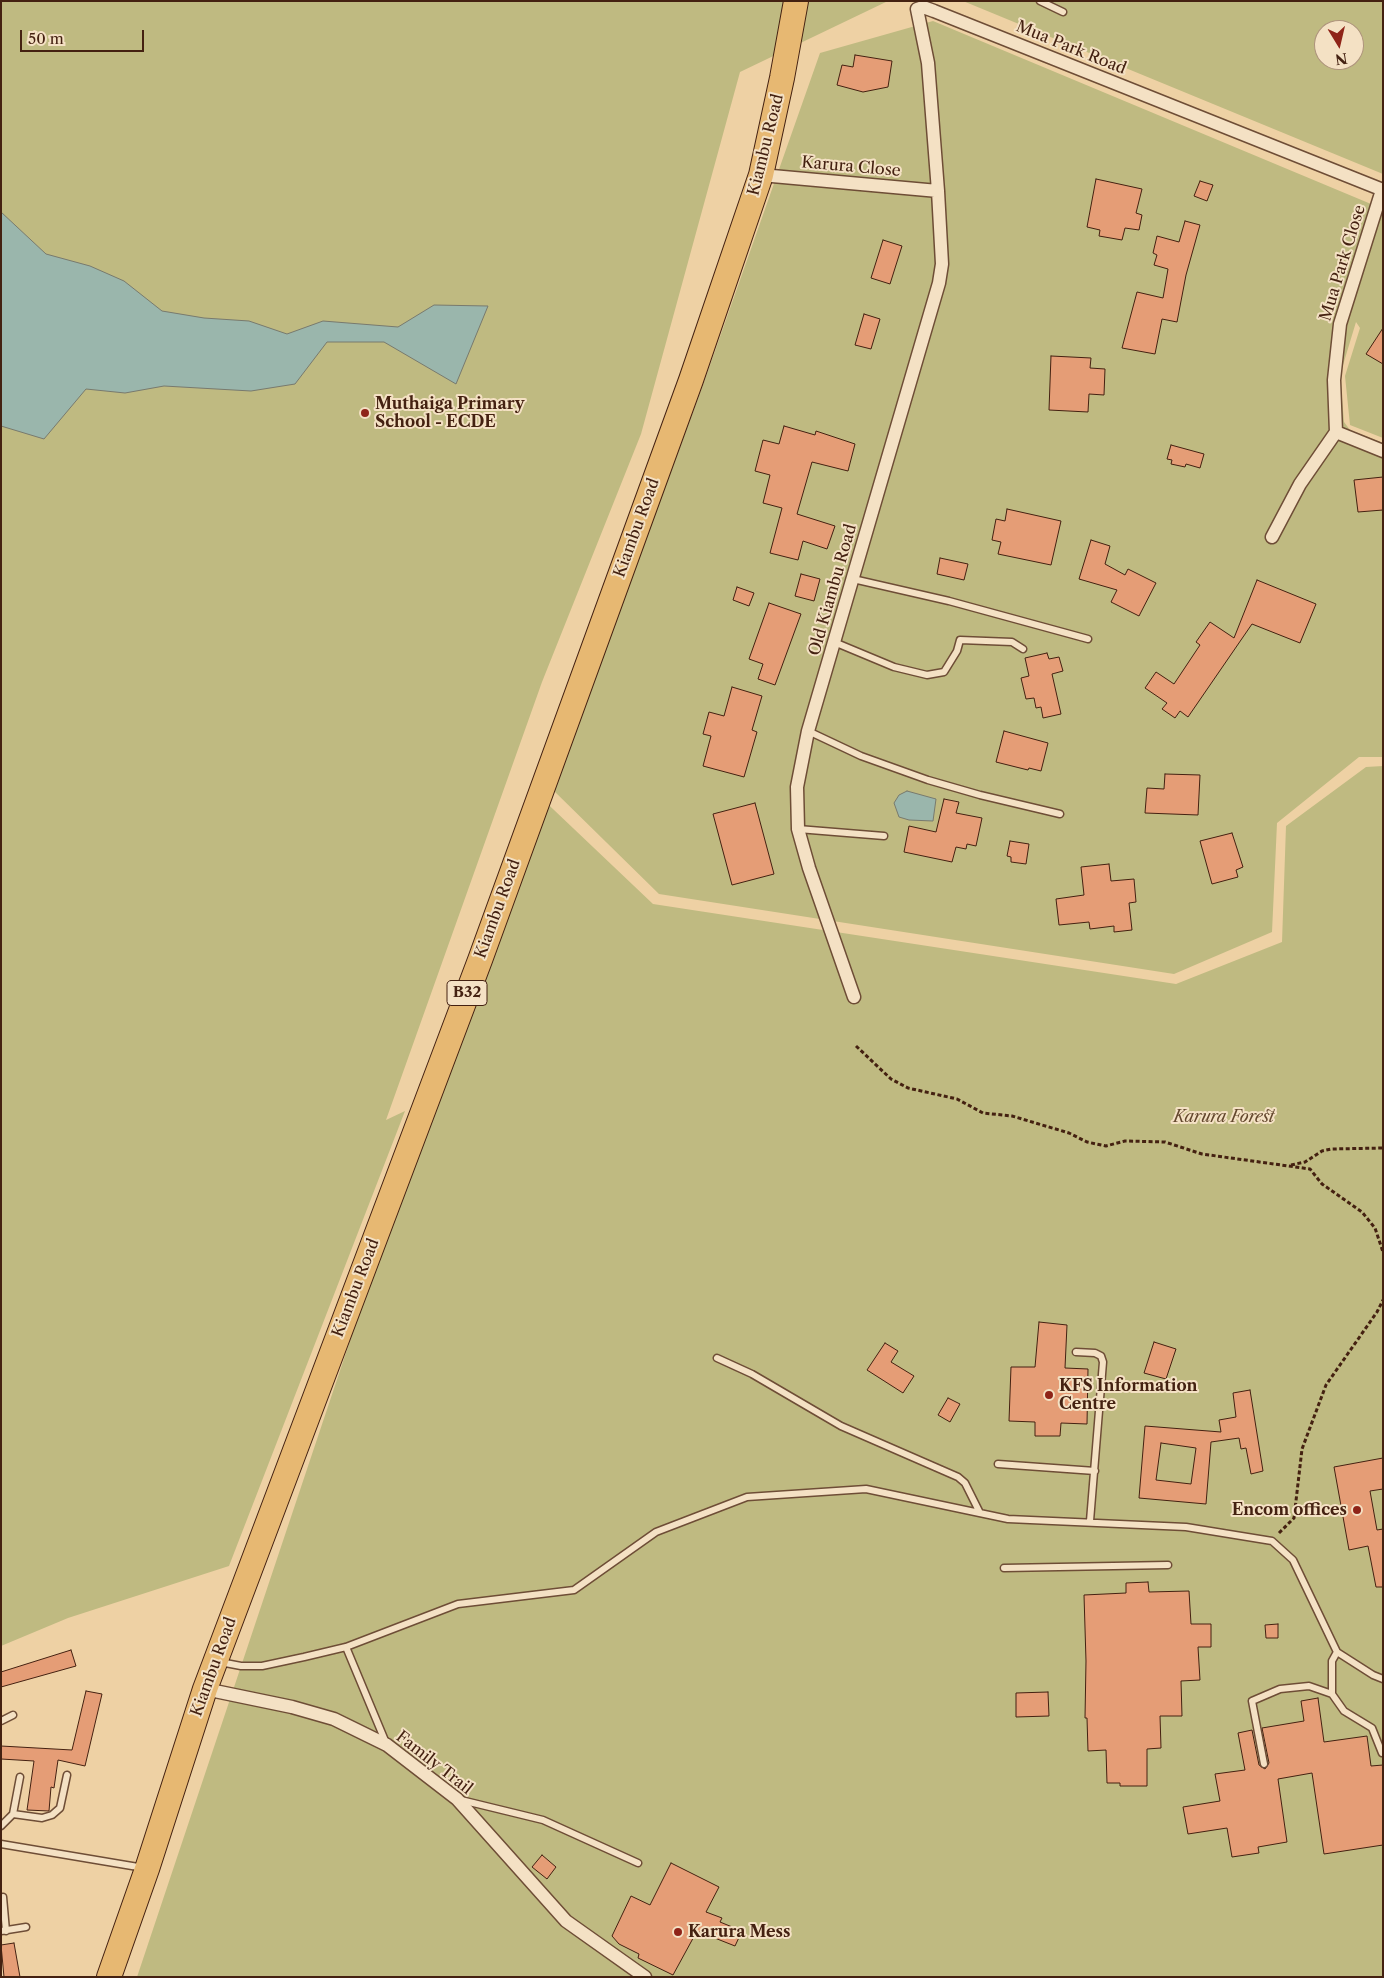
<!DOCTYPE html>
<style>
body{margin:0}
#map{position:relative;width:1384px;height:1978px;overflow:hidden;background:#eed1a4;font-family:"Libre Caslon Text",serif}
canvas{display:block}
.frame{position:absolute;inset:0;border:2px solid #442111;pointer-events:none}
.north{position:absolute;left:1314px;top:20px;width:50px;height:50px;box-sizing:border-box;background:#f4e1c4;border:1px solid #ae947c;border-radius:50%;rotate:171deg;font-size:14px;font-weight:700;line-height:20px;text-align:center;color:#442111}
.north::after{content:'';display:block;margin:auto;width:18px;height:22px;background:#8f2418;clip-path:polygon(50% 0,100% 100%,50% 72%,0 100%)}
.scale{position:absolute;left:20px;top:30px;width:124px;height:22px;box-sizing:border-box;border:2px solid #442111;border-top:0;padding-left:6px;font-size:15px;line-height:18px;white-space:nowrap;color:#442111;-webkit-text-stroke:4px #f4e1c4;paint-order:stroke}
</style>
<div id="map">
<canvas width="1384" height="1978"></canvas>
<div class="frame"></div>
<div class="north">N</div>
<div class="scale">50 m</div>
</div>
<script>
const context = document.querySelector('canvas').getContext('2d');
context.lineJoin = 'round';
function fill(path, color) { context.fillStyle = color; context.fill(path, 'evenodd'); }
const shape = rows => new Path2D(rows.map(r => 'M' + r).join(''));
function stroke(path, color, width, dash) { context.strokeStyle = color; context.lineWidth = width; context.lineCap = dash ? 'butt' : 'round'; context.setLineDash(dash || []); context.stroke(path); }
function label(font, color, halo, rows, align = 'center') {
  context.font = font + ' "Libre Caslon Text",serif'; context.lineWidth = 4; context.setLineDash([]); context.textBaseline = 'middle'; context.strokeStyle = halo; context.fillStyle = color; for (const [text, x, y, turn = 0] of rows) {
    context.save(); context.translate(x, y); context.rotate((+turn || 0) * Math.PI / 180); context.textAlign = isNaN(turn) ? turn : align; if (halo) context.strokeText(text, 0, 0); context.fillText(text, 0, 0); context.restore();
  }
}
const green = shape([
 [1,1,888,1,740,72,641,434,542,682,386,1120,405,1111,229,1566,68,1618,1,1646],
 [963,1,1383,1,1383,174],
 [1324,30,1354,30,1354,60,1324,60],
 [933,21,1383,209,1383,438,1350,425,1345,376,1360,328,1356,322,1340,375,1344,422,1350,430,1383,443,1383,757,1359,757,1277,823,1272,932,1174,974,659,894,553,790,703,385,820,53],
 [1383,766,1383,1977,137,1977,534,791,653,904,1176,984,1282,942,1286,826,1366,767]
]);
const water = shape([
 [1,212,46,254,90,266,124,281,162,311,204,318,249,321,287,334,323,321,398,327,434,305,488,306,456,384,384,342,327,342,295,384,251,391,164,386,125,393,86,389,44,439,1,426,1,212],
 [907,791,936,799,933,821,909,820,899,817,894,803,899,795,907,791]
]);
const building = shape([
 [855,55,892,61,888,87,863,92,837,85,842,65,853,67,855,55],
 [1096,179,1142,189,1136,213,1142,215,1139,230,1125,228,1122,240,1099,236,1100,230,1087,227,1096,179],
 [1200,181,1213,185,1207,201,1194,196,1200,181],
 [1185,221,1200,225,1186,275,1177,322,1162,319,1155,354,1122,348,1137,292,1163,298,1168,269,1154,265,1157,255,1153,253,1157,236,1179,242,1185,221],
 [883,240,902,246,890,284,871,278,883,240],
 [864,314,880,319,871,349,855,345,864,314],
 [1383,328,1383,364,1366,354,1383,328],
 [1051,356,1091,358,1090,368,1105,369,1104,395,1089,394,1088,412,1049,410,1051,356],
 [784,426,815,435,816,431,855,444,848,471,812,462,797,514,835,526,827,549,803,541,798,560,770,553,782,508,763,503,770,475,755,471,763,440,779,444,784,426],
 [1171,445,1204,454,1200,468,1186,464,1185,467,1171,464,1172,460,1167,459,1171,445],
 [1383,477,1383,510,1358,512,1354,480,1383,477],
 [1007,509,1061,521,1051,565,998,554,1001,542,992,540,996,519,1005,521,1007,509],
 [1091,540,1110,546,1105,564,1125,575,1128,569,1156,583,1139,616,1111,602,1117,590,1079,579,1091,540],
 [940,558,968,564,964,580,937,574,940,558],
 [801,574,820,579,814,601,795,596,801,574],
 [1257,580,1316,604,1300,643,1252,624,1188,717,1180,711,1175,718,1162,709,1167,703,1145,688,1156,672,1174,684,1200,645,1196,642,1210,622,1234,638,1257,580],
 [737,587,754,593,749,606,733,600,737,587],
 [769,603,801,614,775,685,758,679,763,664,749,659,769,603],
 [1047,653,1049,659,1059,657,1063,671,1052,674,1061,714,1043,718,1041,707,1036,708,1034,698,1026,699,1021,678,1029,676,1025,658,1047,653],
 [732,687,762,696,752,730,757,732,744,777,703,766,711,736,703,734,709,712,724,716,732,687],
 [1004,731,1048,743,1041,771,1029,768,1028,770,996,762,1004,731],
 [1165,774,1200,775,1198,815,1145,813,1147,788,1164,789,1165,774],
 [944,799,959,802,956,813,982,818,976,846,967,844,966,849,956,847,952,862,904,852,909,826,936,832,944,799],
 [755,803,774,874,732,885,713,814,755,803],
 [1232,833,1243,867,1236,870,1238,877,1212,884,1200,841,1232,833],
 [1010,841,1029,844,1026,864,1011,862,1011,857,1007,856,1010,841],
 [1109,864,1111,881,1134,879,1136,902,1129,903,1132,930,1114,932,1114,926,1090,929,1089,922,1059,925,1056,899,1084,895,1081,867,1109,864],
 [1039,1322,1067,1325,1065,1368,1088,1369,1087,1424,1061,1423,1060,1436,1035,1436,1035,1422,1009,1421,1011,1367,1035,1367,1039,1322],
 [1154,1342,1176,1349,1166,1379,1144,1373,1154,1342],
 [885,1343,898,1351,891,1362,914,1376,903,1393,867,1370,885,1343],
 [1250,1390,1263,1471,1251,1474,1246,1448,1241,1449,1239,1438,1211,1442,1206,1504,1139,1498,1145,1426,1221,1432,1219,1420,1236,1417,1233,1393,1250,1390],
 [1161,1443,1196,1448,1191,1484,1156,1480,1161,1443],
 [948,1398,960,1404,950,1422,938,1415,948,1398],
 [1383,1458,1383,1489,1370,1491,1377,1530,1383,1529,1383,1587,1376,1587,1368,1546,1349,1550,1334,1467,1383,1458],
 [1148,1582,1149,1592,1189,1591,1191,1624,1211,1624,1211,1647,1198,1647,1200,1680,1181,1681,1182,1716,1160,1716,1161,1748,1147,1749,1147,1786,1120,1786,1120,1783,1107,1783,1106,1750,1088,1751,1087,1718,1085,1718,1086,1661,1084,1595,1126,1593,1126,1583,1148,1582],
 [1278,1624,1278,1638,1266,1638,1265,1625,1278,1624],
 [71,1650,76,1666,1,1687,1,1672,71,1650],
 [86,1691,102,1694,85,1766,58,1760,54,1788,51,1787,49,1811,27,1810,34,1761,1,1759,1,1746,72,1750,86,1691],
 [1048,1692,1049,1716,1016,1717,1016,1693,1048,1692],
 [1318,1698,1324,1742,1367,1736,1371,1766,1383,1765,1383,1845,1324,1854,1312,1773,1278,1779,1287,1842,1258,1847,1259,1853,1232,1857,1227,1828,1188,1834,1183,1807,1220,1801,1215,1774,1245,1770,1238,1733,1252,1730,1259,1765,1265,1769,1269,1763,1262,1728,1304,1721,1301,1701,1318,1698],
 [542,1855,556,1867,547,1879,532,1867,542,1855],
 [671,1863,719,1887,706,1912,722,1918,720,1922,742,1931,735,1946,697,1931,673,1975,638,1958,639,1954,619,1944,612,1936,631,1896,650,1905,671,1863],
 [14,1943,20,1977,4,1977,1,1945,14,1943]
]);
const path = shape([
 [856,1046,891,1079,908,1088,957,1099,983,1113,1012,1116,1069,1133,1087,1142,1106,1146,1125,1141,1165,1142,1202,1154,1310,1169,1322,1184,1362,1212,1375,1228,1383,1252],
 [1291,1165,1305,1162,1322,1151,1331,1149,1383,1148],
 [1279,1533,1294,1518,1302,1449,1326,1385,1377,1312,1383,1300]
]);
const lane = shape([
 [1040,1,1063,12],
 [853,579,949,601,1088,639],
 [834,642,894,667,927,675,944,672,957,651,960,640,1012,642,1023,649],
 [808,731,861,756,928,780,980,795,1060,814],
 [798,829,884,836],
 [1076,1352,1095,1353,1101,1356,1103,1362,1090,1521],
 [717,1358,752,1374,841,1426,958,1477,965,1483,980,1513],
 [998,1464,1095,1471],
 [1004,1568,1168,1565],
 [346,1647,386,1743],
 [220,1662,241,1666,262,1666,304,1657,346,1647,458,1604,574,1590,656,1532,747,1497,866,1489,1008,1519,1186,1527,1272,1541,1293,1560,1337,1652,1373,1675,1383,1679],
 [1332,1694,1344,1711,1372,1728,1382,1753],
 [1,1721,13,1715],
 [1264,1764,1252,1701,1280,1689,1309,1686,1332,1694,1332,1661,1337,1652],
 [461,1800,543,1820,638,1863],
 [13,1814,42,1818,52,1815,60,1808,67,1775],
 [1,1826,13,1814,20,1777],
 [1,1844,144,1868],
 [3,1897,6,1931],
 [1,1931,26,1927]
]);
const street = shape([
 [761,175,938,191],
 [1336,432,1383,451],
 [1272,537,1300,484,1336,432,1334,380,1340,324,1382,190],
 [854,997,809,868,798,829,797,787,808,731,939,283,942,264,938,191,928,63,917,9,923,7,934,11,1383,190],
 [205,1689,292,1707,334,1719,387,1745,457,1799,566,1921,645,1977]
]);
const highway = shape([
 [109,1977,147,1869,205,1689,480,960,691,380,761,175,782,78,796,1]
]);
const markers = [
 [365,413,5,"#8f2418"],
 [1049,1395,5,"#8f2418"],
 [1357,1510,5,"#8f2418"],
 [678,1932,5,"#8f2418"]
];
const shields = [
 [467,993,40]
];
const shieldNames = [
 ["B32",467,993]
];
const streetNames = [
 ["Mua Park Road",1071,48,22],
 ["Kiambu Road",766,145,-76],
 ["Karura Close",851,167,5],
 ["Mua Park Close",1343,263,-73],
 ["Kiambu Road",637,528,-70],
 ["Old Kiambu Road",833,590,-74],
 ["Kiambu Road",498,909,-70],
 ["Kiambu Road",356,1288,-69],
 ["Kiambu Road",214,1667,-70],
 ["Family Trail",434,1763,38]
];
const poiNames = [
 ["Muthaiga Primary",375,404],
 ["School - ECDE",375,422],
 ["KFS Information",1059,1386],
 ["Centre",1059,1404],
 ["Encom offices",1347,1510,"right"],
 ["Karura Mess",688,1932]
];
const parkNames = [
 ["Karura Forest",1224,1117]
];
fill(green, '#bfba81');
fill(water, '#9ab6ac');
stroke(water, '#787a6e', 1);
fill(building, '#e59d76');
stroke(building, '#442111', 1);
stroke(lane, '#6e4d36', 9);
stroke(street, '#6e4d36', 15);
stroke(highway, '#442111', 26);
stroke(path, '#442111', 3, [4, 2.5]);
stroke(lane, '#f4e1c4', 6);
stroke(street, '#f4e1c4', 12);
stroke(highway, '#e7b872', 24);
for (const [x, y, r, color] of markers) { const dot = new Path2D(); dot.arc(x, y, r, 0, 2 * Math.PI); context.fillStyle = color; context.fill(dot); stroke(dot, '#f4e1c4', 2); }
for (const [x, y, w] of shields) { const box = new Path2D(); box.roundRect(x - w / 2, y - 12.5, w, 25, 4); context.fillStyle = '#f4e1c4'; context.fill(box); stroke(box, '#442111', 1); }
label('bold 15px', '#442111', null, shieldNames);
label('16px', '#442111', '#f4e1c4', streetNames);
label('bold 16px', '#442111', '#f4e1c4', poiNames, 'left');
label('italic 16px', '#63472d', '#f4e1c4', parkNames);
</script>
